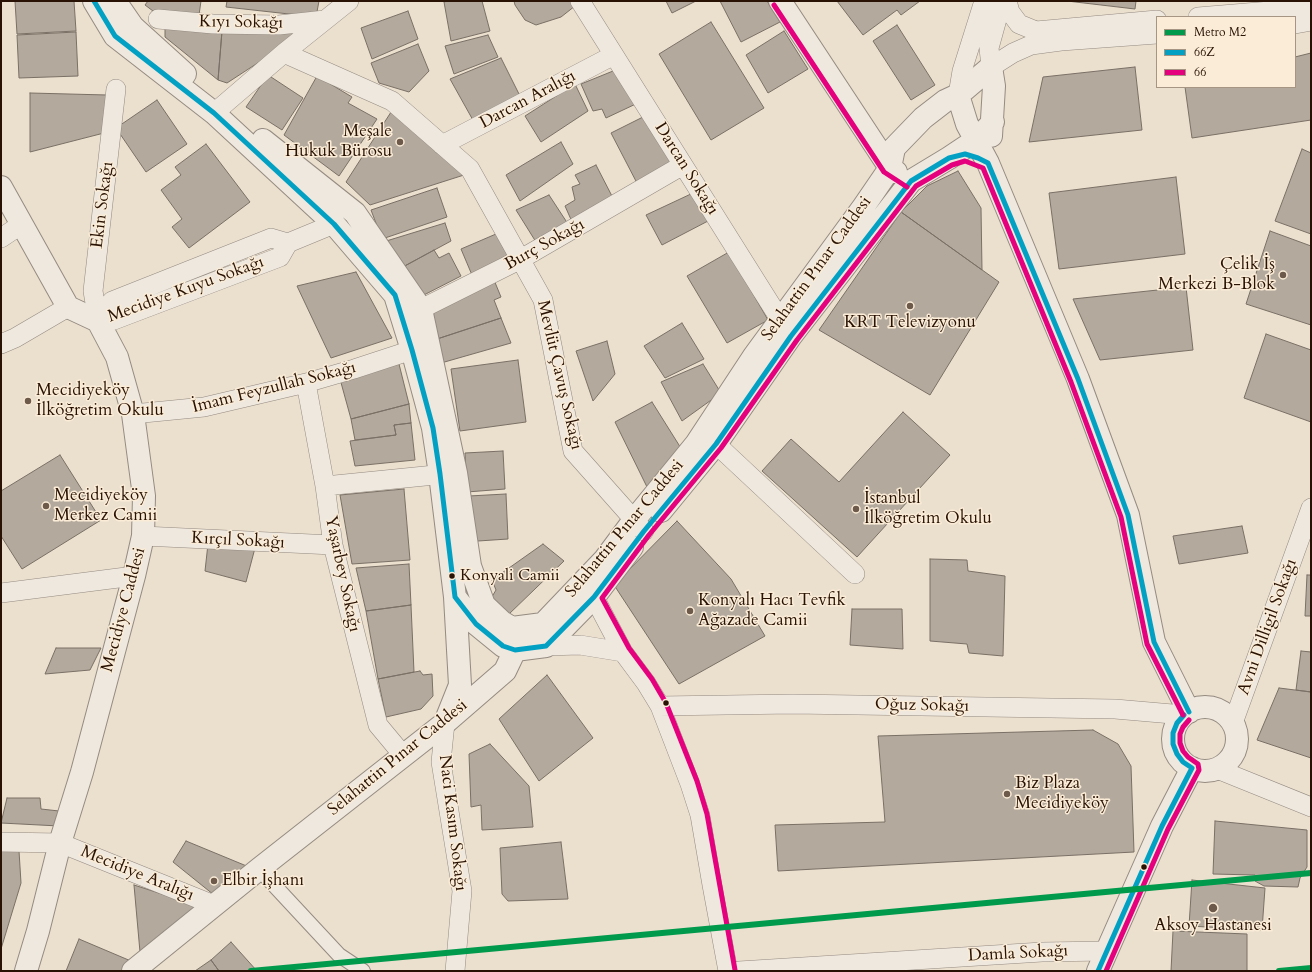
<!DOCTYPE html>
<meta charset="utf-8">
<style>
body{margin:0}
#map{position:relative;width:1312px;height:972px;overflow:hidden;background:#ebdfce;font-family:Cardo,serif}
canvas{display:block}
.frame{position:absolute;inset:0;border:2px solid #291203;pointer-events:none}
.legend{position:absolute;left:1156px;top:16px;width:140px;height:72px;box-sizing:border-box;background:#faecd7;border:1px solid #a69582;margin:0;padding:5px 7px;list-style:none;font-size:12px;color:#291203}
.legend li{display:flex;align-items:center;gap:8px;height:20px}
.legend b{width:20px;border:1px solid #a69582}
</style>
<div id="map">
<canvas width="1312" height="972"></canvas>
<div class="frame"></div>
<ul class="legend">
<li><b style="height:5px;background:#009a4c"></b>Metro M2</li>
<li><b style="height:5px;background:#02a1c4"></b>66Z</li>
<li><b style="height:5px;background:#e5007d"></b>66</li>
</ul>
</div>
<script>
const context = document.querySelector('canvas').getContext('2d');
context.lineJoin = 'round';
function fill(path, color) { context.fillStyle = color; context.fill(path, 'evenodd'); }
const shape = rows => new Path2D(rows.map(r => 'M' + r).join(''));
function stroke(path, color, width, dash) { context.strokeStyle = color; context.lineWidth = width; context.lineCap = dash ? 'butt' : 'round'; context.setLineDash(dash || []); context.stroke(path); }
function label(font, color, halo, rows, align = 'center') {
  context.font = font + ' Cardo,serif'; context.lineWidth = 3; context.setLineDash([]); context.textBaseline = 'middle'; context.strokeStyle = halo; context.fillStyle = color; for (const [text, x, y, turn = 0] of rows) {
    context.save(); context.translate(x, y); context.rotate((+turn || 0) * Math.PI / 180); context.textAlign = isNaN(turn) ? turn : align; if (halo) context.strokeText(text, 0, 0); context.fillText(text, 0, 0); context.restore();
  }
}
const building = shape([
 [15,1,74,1,76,31,17,34,15,1],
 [148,1,201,1,199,15,153,11,145,5,148,1],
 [227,1,319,1,316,17,226,7,227,1],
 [448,1,482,1,490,31,451,41,444,2,448,1],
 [514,1,571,1,575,6,561,17,536,25,525,20,515,5,514,1],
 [666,1,696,1,672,13,666,1],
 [720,1,767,1,780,22,741,42,720,1],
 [837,1,920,1,901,15,897,10,863,35,837,1],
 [1067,1,1136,1,1135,9,1067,1],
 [408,11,418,39,372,59,361,28,408,11],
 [711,22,764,108,711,140,659,54,711,22],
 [897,25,935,85,911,100,873,41,897,25],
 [165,27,222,31,218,80,165,37,165,27],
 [222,31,290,31,296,38,227,83,218,80,222,31],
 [784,31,808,69,768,93,746,55,784,31],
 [76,32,78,76,19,78,17,35,76,32],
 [488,35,498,57,454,74,445,46,488,35],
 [418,44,429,71,409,92,379,83,371,63,418,44],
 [1311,53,1311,120,1192,138,1185,87,1295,87,1295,57,1311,53],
 [501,58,520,96,474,122,450,79,501,58],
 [1135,67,1142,130,1029,142,1043,77,1135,67],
 [618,69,640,102,606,118,602,109,593,111,581,84,618,69],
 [268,75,303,98,282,130,246,107,268,75],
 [317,76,352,97,348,103,377,119,339,176,284,135,317,76],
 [575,84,588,111,541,142,525,116,575,84],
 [30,93,107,95,104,133,30,152,30,93],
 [157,100,187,144,146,172,116,128,157,100],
 [393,109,464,175,370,205,346,182,393,109],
 [647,115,677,165,638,185,611,133,647,115],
 [561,142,573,164,520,201,506,175,561,142],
 [206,144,250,202,189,248,172,227,182,219,161,190,181,175,175,167,206,144],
 [1302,149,1311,153,1311,234,1275,221,1302,149],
 [596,165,614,200,573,224,565,206,575,200,572,187,580,184,575,175,596,165],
 [958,171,981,208,982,270,901,212,927,186,958,171],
 [1176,177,1185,254,1059,269,1049,193,1176,177],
 [437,188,447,217,382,239,371,210,437,188],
 [693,193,708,221,662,245,646,215,693,193],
 [549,195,568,224,536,242,516,210,549,195],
 [901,212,999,282,930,395,819,330,901,212],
 [445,223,451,241,401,268,383,242,445,223],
 [1270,231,1311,246,1311,325,1246,304,1270,231],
 [496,234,509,258,472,275,461,249,496,234],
 [434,250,439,258,449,253,461,276,418,298,401,268,434,250],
 [729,252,768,320,727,343,687,276,729,252],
 [356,272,392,338,331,358,297,286,356,272],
 [494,280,501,297,494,300,501,318,434,340,425,315,494,280],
 [1186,287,1193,350,1100,360,1073,299,1186,287],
 [501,318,511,343,441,363,434,340,501,318],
 [682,323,704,359,665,378,644,346,682,323],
 [1266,334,1311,350,1311,422,1244,398,1266,334],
 [607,341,615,374,593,401,576,351,607,341],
 [518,360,526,422,460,431,451,369,518,360],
 [399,364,409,404,351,419,340,379,399,364],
 [703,364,721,393,682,421,661,382,703,364],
 [652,402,684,453,648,489,615,422,652,402],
 [409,404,411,423,394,425,396,435,355,440,351,419,409,404],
 [903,412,950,455,857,557,762,471,791,439,839,482,903,412],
 [411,423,415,460,355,466,350,441,396,435,394,425,411,423],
 [503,451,505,489,467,492,465,453,503,451],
 [60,455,101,520,22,569,1,536,1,491,60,455],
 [404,489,410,560,352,564,340,495,404,489],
 [506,494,508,539,478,541,471,536,469,496,506,494],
 [677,521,731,579,765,636,679,684,614,585,677,521],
 [1242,526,1248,553,1179,564,1173,536,1242,526],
 [208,544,255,548,246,582,205,571,208,544],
 [543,544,564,561,508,615,490,600,496,590,492,580,543,544],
 [930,559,967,560,968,571,1005,576,1003,656,969,653,967,644,930,641,930,559],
 [409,564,411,605,366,611,356,568,409,564],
 [1307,575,1311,575,1311,616,1305,616,1307,575],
 [411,605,414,672,378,679,366,611,411,605],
 [852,609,902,609,903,649,850,645,852,609],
 [56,648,101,648,90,670,45,674,56,648],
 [1301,651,1311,652,1311,692,1296,690,1301,651],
 [420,671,423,675,432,674,433,696,421,709,386,717,378,679,420,671],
 [547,675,593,738,539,781,499,719,547,675],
 [1279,688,1311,692,1311,758,1257,740,1279,688],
 [1093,730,1118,744,1131,766,1134,852,778,871,775,825,885,822,878,736,1093,730],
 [490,744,529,786,533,827,482,830,481,805,471,807,469,754,490,744],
 [7,798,40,798,41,809,59,811,59,826,1,823,7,798],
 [1215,821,1307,830,1307,867,1300,878,1298,887,1264,886,1255,881,1255,875,1213,874,1215,821],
 [186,841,249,867,214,895,173,862,186,841],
 [561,842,568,899,508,901,502,894,500,848,561,842],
 [1,849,19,851,21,883,1,949,1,849],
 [1192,880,1265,888,1262,930,1189,926,1192,880],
 [134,885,199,906,140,952,134,885],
 [1173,931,1247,934,1247,971,1171,971,1173,931],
 [79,939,138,964,129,971,66,971,79,939],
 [231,942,257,971,219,971,211,960,231,942],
 [211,960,219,971,195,971,211,960]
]);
const pedestrian = shape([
 [259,869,339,955,363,971]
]);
const minor = shape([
 [580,1,788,332],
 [1002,1,989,48,991,67,1013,53,1031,45,1061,41,1157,34],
 [1007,1,1010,12,1019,24,1036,31,1157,20],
 [1198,17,1306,8,1311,6],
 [158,19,213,24,279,25,325,20],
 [1295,24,1311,21],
 [284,53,392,101,470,169,543,300,573,451,644,531],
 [958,95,962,71,984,1],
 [214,113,284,53,349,1],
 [442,145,614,55],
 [1,238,22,224],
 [407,316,521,259,683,165],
 [98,321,114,320,280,257,288,243,334,224],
 [98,321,93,291,116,89],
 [98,321,112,301,271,238,288,243],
 [1,344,15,338,68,307],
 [306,383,325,486,333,545,378,725,403,755],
 [133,414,204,407,306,383,354,369,412,350],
 [716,444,855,574],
 [325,486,455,473],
 [143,536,333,545],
 [1,593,134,576],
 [594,597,623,652,646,683,660,706,690,784,700,815,712,885,728,971],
 [546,646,580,645,623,652],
 [660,706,793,704,1115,709,1184,715],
 [445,723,441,762,462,891,455,971],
 [1233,723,1311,508],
 [1217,769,1311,807],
 [1,842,60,843,214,905],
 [739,971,1042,952,1107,951]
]);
const tertiary = shape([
 [94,1,115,36,214,113,334,224,395,295,412,350,433,428,440,474,455,597,460,685,446,720],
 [115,1,133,27,185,74],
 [780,1,890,168,896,172],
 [991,67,994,86,991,136],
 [958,95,967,124,988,163,1078,379,1128,515,1154,642,1189,712],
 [263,140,355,213,421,309,456,473,470,566,484,605,502,622,512,628,543,624],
 [1,187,68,307,98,321,117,357,133,414,144,496,143,536,134,576,82,772,60,843,38,931,26,971],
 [661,511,716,444,791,336,911,181,949,158,976,140,993,122],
 [455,597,476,624,503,646,515,650,546,646,594,597,632,547],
 '1173 739a32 32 0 1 1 64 0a32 32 0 1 1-64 0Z',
 [133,971,259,869,445,723,505,671,515,650,543,624,605,559,634,520,696,444,754,356,864,206,890,168,894,148,923,118,945,101,958,95,991,67],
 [1098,971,1162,826,1192,768]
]);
const bus1 = shape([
 [94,1,115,36,214,113,334,224,395,295,412,350,433,428,440,474,455,597,476,624,503,646,515,650,546,646,594,597,644,531,716,444,791,336,911,181,949,158,965,154,978,158,988,163,1078,379,1128,515,1154,642,1189,712],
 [1098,971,1162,826,1192,768,1183,762,1177,754,1173,744,1173,733,1177,723,1184,715]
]);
const bus2 = shape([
 [774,5,884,172,907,187],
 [735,970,707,814,697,781,666,703,652,679,629,648,602,598,649,535,721,448,797,340,916,186,952,165,965,161,983,168,1071,382,1121,517,1147,644,1183,715],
 [1106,971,1168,829,1199,770,1198,764,1188,757,1183,751,1180,743,1180,734,1183,727,1189,720]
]);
const metro1 = shape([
 [251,971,1311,873],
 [1279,971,1311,968]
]);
const markers = [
 [400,142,4,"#6d5a4a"],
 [1283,275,4,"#6d5a4a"],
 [910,306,4,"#6d5a4a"],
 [28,401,4,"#6d5a4a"],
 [46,506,4,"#6d5a4a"],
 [856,509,4,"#6d5a4a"],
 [452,576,3.5,"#291203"],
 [690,611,4,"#6d5a4a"],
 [666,703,3.5,"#291203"],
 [1007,794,4,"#6d5a4a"],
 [1144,867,3.5,"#291203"],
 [214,881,4,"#6d5a4a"],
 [1213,908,5,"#6d5a4a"]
];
const busNames = [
 ["Konyali Camii",460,576]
];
const streetNames = [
 ["Kıyı Sokağı",241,23,1],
 ["Darcan Aralığı",528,100,-28],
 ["Darcan Sokağı",686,169,58],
 ["Ekin Sokağı",103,205,-83],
 ["Burç Sokağı",545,245,-29],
 ["Selahattin Pınar Caddesi",817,269,-54],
 ["Mecidiye Kuyu Sokağı",186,290,-20],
 ["Mevlüt Çavuş Sokağı",559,375,77],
 ["İmam Feyzullah Sokağı",274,388,-14],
 ["Selahattin Pınar Caddesi",625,529,-50],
 ["Kırçıl Sokağı",238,541,3],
 ["Yaşarbey Sokağı",342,574,78],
 ["Mecidiye Caddesi",124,610,-75],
 ["Avni Dilligil Sokağı",1268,627,-70],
 ["Oğuz Sokağı",922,706,1],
 ["Selahattin Pınar Caddesi",398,758,-39],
 ["Naci Kasım Sokağı",452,823,83],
 ["Mecidiye Aralığı",137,874,22],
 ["Damla Sokağı",1018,954,-3]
];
const poiNames = [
 ["Meşale",392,132,"right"],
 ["Hukuk Bürosu",392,152,"right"],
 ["Çelik İş",1275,265,"right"],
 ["Merkezi B-Blok",1275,285,"right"],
 ["KRT Televizyonu",910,323,"center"],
 ["Mecidiyeköy",36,391],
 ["İlköğretim Okulu",36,411],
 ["Mecidiyeköy",54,496],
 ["Merkez Camii",54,516],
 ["İstanbul",864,499],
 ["İlköğretim Okulu",864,519],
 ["Konyalı Hacı Tevfik",698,601],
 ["Ağazade Camii",698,621],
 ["Biz Plaza",1015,784],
 ["Mecidiyeköy",1015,804],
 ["Elbir İşhanı",222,881],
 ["Aksoy Hastanesi",1213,926,"center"]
];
fill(building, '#b3a99d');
stroke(building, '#7a7065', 1);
stroke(pedestrian, '#958b80', 16);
stroke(minor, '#958b80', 20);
stroke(tertiary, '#958b80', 24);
stroke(pedestrian, '#eee8df', 14);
stroke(minor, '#eee8df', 19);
stroke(tertiary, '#eee8df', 22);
stroke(bus1, '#02a1c4', 5);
stroke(bus2, '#e5007d', 5);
stroke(metro1, '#009a4c', 6);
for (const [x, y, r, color] of markers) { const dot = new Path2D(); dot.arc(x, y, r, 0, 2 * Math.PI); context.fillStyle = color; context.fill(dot); stroke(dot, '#faecd7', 1.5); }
label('16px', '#291203', '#faecd7', busNames, 'left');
label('17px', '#291203', '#faecd7', streetNames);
label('17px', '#291203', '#faecd7', poiNames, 'left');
</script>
